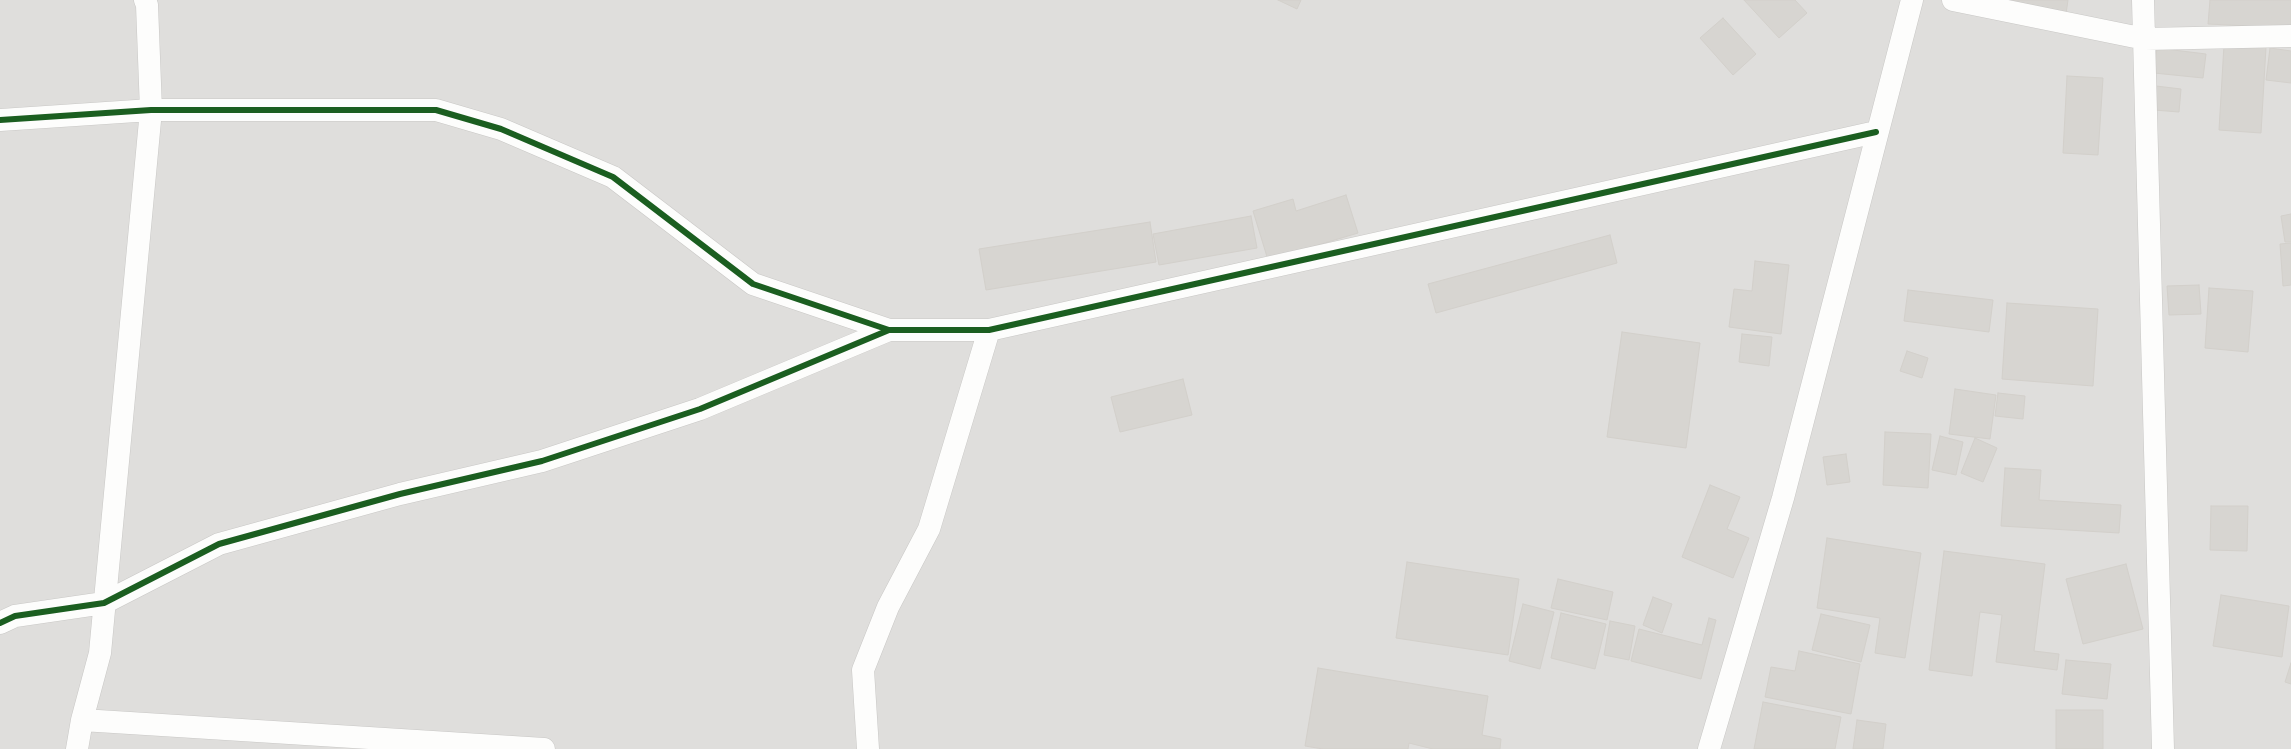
<!DOCTYPE html>
<style>
body{margin:0}
canvas{display:block;background:#f0efea}
</style>
<canvas width="2291" height="749"></canvas>
<script>
const context = document.querySelector('canvas').getContext('2d');
context.lineJoin = 'round';
function fill(path, color) { context.fillStyle = color; context.fill(path, 'evenodd'); }
const shape = rows => new Path2D(rows.map(r => 'M' + r).join(''));
function stroke(path, color, width, dash) { context.strokeStyle = color; context.lineWidth = width; context.lineCap = dash ? 'butt' : 'round'; context.setLineDash(dash || []); context.stroke(path); }
const residential = shape([
 [0,0,2291,0,2291,749,0,749]
]);
const building = shape([
 [1278,0,1301,0,1297,9,1278,0],
 [1744,0,1795,0,1807,13,1779,38,1744,0],
 [1980,0,2068,0,2066,14,1980,0],
 [2210,0,2291,0,2291,28,2208,24,2210,0],
 [1723,18,1756,54,1733,75,1700,38,1723,18],
 [2224,45,2266,47,2261,133,2219,130,2224,45],
 [2157,48,2206,54,2203,78,2154,73,2157,48],
 [2270,48,2291,51,2291,83,2266,80,2270,48],
 [2067,76,2103,78,2098,155,2063,153,2067,76],
 [2156,86,2181,89,2179,112,2154,110,2156,86],
 [1346,195,1358,233,1268,260,1253,211,1293,199,1296,211,1346,195],
 [2291,214,2291,242,2285,242,2281,216,2291,214],
 [1251,216,1257,248,1159,265,1153,234,1251,216],
 [1150,222,1156,262,986,290,979,249,1150,222],
 [1610,235,1617,263,1436,313,1428,284,1610,235],
 [2291,243,2291,285,2283,286,2280,244,2291,243],
 [1755,261,1789,265,1781,334,1729,327,1734,289,1752,291,1755,261],
 [2199,285,2201,314,2169,315,2167,286,2199,285],
 [2209,288,2253,291,2248,352,2205,348,2209,288],
 [1908,290,1993,300,1989,332,1904,321,1908,290],
 [2007,303,2098,309,2093,386,2002,379,2007,303],
 [1622,332,1700,343,1686,448,1607,437,1622,332],
 [1742,334,1772,337,1769,366,1739,362,1742,334],
 [1907,351,1928,358,1922,378,1900,371,1907,351],
 [1183,379,1192,415,1120,432,1111,397,1183,379],
 [1955,389,1996,395,1990,439,1949,434,1955,389],
 [1998,393,2025,396,2023,419,1995,416,1998,393],
 [1885,432,1931,434,1928,488,1883,485,1885,432],
 [1940,436,1963,442,1956,475,1932,470,1940,436],
 [1975,438,1997,448,1983,482,1961,473,1975,438],
 [1846,454,1850,482,1827,485,1823,457,1846,454],
 [2005,468,2041,470,2039,500,2121,505,2119,533,2001,526,2005,468],
 [1710,485,1740,497,1727,529,1749,538,1733,578,1682,557,1710,485],
 [2211,506,2248,506,2247,551,2210,550,2211,506],
 [1827,538,1921,553,1905,658,1875,653,1880,618,1817,608,1827,538],
 [1944,551,2045,564,2034,651,2059,654,2057,670,1996,662,2002,615,1980,612,1972,676,1929,670,1944,551],
 [1407,562,1519,579,1508,655,1396,638,1407,562],
 [2126,564,2143,629,2083,644,2066,579,2126,564],
 [1558,579,1613,592,1607,620,1551,608,1558,579],
 [2221,595,2289,606,2282,657,2213,646,2221,595],
 [1653,597,1672,604,1662,633,1643,625,1653,597],
 [1523,604,1554,612,1540,669,1509,661,1523,604],
 [1561,613,1606,624,1595,669,1551,658,1561,613],
 [1821,614,1870,625,1861,662,1812,650,1821,614],
 [1709,618,1716,620,1701,679,1631,661,1639,629,1702,645,1709,618],
 [1610,621,1635,626,1629,660,1604,655,1610,621],
 [1799,651,1860,664,1851,714,1765,697,1771,667,1795,671,1799,651],
 [2066,660,2111,664,2107,699,2062,694,2066,660],
 [2291,663,2291,684,2285,682,2291,663],
 [1318,668,1488,696,1482,735,1501,739,1500,749,1433,749,1409,743,1408,749,1323,749,1305,746,1318,668],
 [1763,702,1841,717,1835,749,1754,749,1763,702],
 [2056,710,2103,710,2103,749,2056,749,2056,710],
 [1857,720,1886,724,1883,749,1853,749,1857,720]
]);
const minor = shape([
 [1953,0,2145,39,2291,36],
 [2143,0,2163,749],
 [0,120,151,110,436,110,501,129,613,177,753,284,889,330,989,330,1876,132],
 [0,623,15,616,104,603,219,544,400,494,542,461,700,409,889,330],
 [82,720,544,749],
 [77,749,82,720,100,653,151,110,147,5,145,0],
 [868,749,863,670,888,607,929,529,989,330],
 [1709,749,1783,498,1912,0]
]);
const cycleway = shape([
 [0,120,151,110,436,110,501,129,613,177,753,284,889,330,989,330,1876,132],
 [0,623,15,616,104,603,219,544,400,494,542,461,700,409,889,330]
]);
fill(residential, '#dfdedc');
fill(building, '#d7d5d1');
stroke(building, '#d3d0cb', 1);
stroke(minor, '#c9c8c6', 23);
stroke(minor, '#fdfdfc', 22);
stroke(cycleway, '#1b5e20', 6);
</script>
